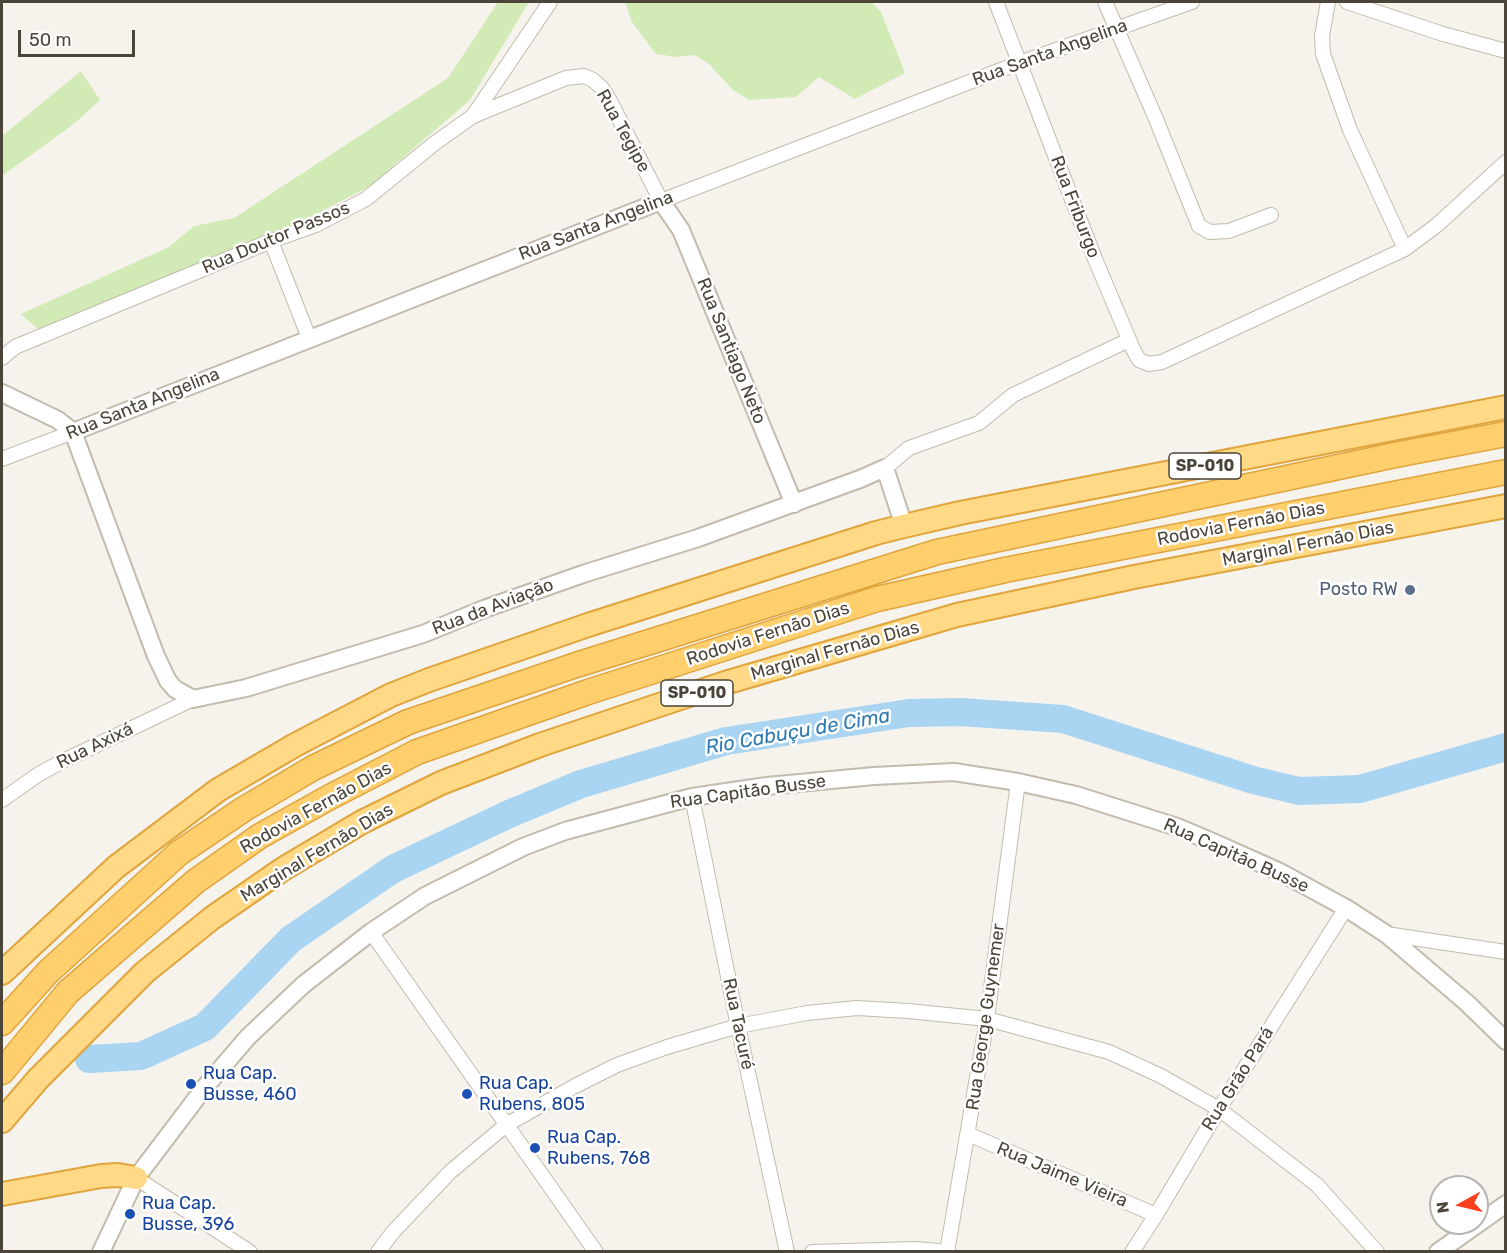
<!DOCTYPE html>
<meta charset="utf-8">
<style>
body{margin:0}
#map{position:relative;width:1507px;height:1253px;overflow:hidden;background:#f6f3ec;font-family:Rubik,sans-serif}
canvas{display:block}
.frame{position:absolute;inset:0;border:3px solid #4b4439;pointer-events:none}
.north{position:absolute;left:1429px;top:1175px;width:60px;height:60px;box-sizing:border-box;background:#fff;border:2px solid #b7b4b0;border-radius:50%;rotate:262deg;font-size:16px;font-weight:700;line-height:24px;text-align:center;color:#4b4439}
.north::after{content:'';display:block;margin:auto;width:21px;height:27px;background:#fc3f1d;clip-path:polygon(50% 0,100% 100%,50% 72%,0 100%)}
.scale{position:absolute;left:18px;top:30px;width:117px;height:27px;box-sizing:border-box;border:3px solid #4b4439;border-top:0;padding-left:8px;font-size:18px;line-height:21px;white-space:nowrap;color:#4b4439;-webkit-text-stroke:4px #fff;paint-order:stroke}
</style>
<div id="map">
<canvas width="1507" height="1253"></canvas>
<div class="frame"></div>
<div class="north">N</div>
<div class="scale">50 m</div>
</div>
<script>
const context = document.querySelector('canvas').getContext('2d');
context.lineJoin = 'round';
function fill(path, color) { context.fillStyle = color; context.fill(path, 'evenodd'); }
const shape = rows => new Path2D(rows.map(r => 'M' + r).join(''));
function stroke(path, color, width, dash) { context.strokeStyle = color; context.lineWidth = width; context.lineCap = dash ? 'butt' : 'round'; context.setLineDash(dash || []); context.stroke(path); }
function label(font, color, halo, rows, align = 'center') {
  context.font = font + ' Rubik,sans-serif'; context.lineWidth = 5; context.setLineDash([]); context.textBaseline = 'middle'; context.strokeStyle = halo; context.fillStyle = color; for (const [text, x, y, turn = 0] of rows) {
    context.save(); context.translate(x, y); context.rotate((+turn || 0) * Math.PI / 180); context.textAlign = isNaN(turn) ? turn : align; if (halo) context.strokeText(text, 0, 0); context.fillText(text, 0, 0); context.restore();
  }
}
const green = shape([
 [498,2,529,2,470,100,370,186,309,218,115,301,39,330,21,314,169,247,194,226,234,218,448,78],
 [625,2,871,2,881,12,905,73,855,99,819,77,796,97,749,100,733,90,709,64,695,55,676,57,656,54,632,22],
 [81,71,100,100,75,123,2,176,2,136]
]);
const river = shape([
 [89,1059,141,1056,205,1027,291,939,393,869,509,814,581,784,726,741,909,713,960,712,1063,719,1253,780,1299,791,1360,789,1506,747]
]);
const minor = shape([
 [996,2,1095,259,1133,349,1139,360,1149,364,1162,362,1405,249,1437,225,1506,162],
 [1105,2,1156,119,1199,226,1210,232,1229,231,1271,215],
 [1328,2,1322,36,1323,54,1350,130,1405,249],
 [1347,2,1443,34,1506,51],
 [473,116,566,78,584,76,593,80,602,88,610,101,661,201,1019,63,1192,2],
 [271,241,309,338],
 [2,358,15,347,271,241,316,225,366,199,435,143,473,116,550,2],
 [2,459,73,432],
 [885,468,909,448,979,423,1013,395,1129,340],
 [692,797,738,1026,787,1252],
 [2,800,39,774,63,761,193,699],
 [371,932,596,1252],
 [1386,934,1506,952],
 [968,1134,1156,1215],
 [136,1178,250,1252],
 [378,1252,393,1232,450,1172,506,1125,575,1086,617,1065,667,1047,738,1026,807,1013,857,1008,908,1011,987,1019,1109,1052,1161,1076,1219,1109,1317,1185,1377,1252],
 [812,1252,916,1249,949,1252],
 [947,1252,987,1019,1018,782],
 [1132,1252,1156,1215,1219,1109,1346,908]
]);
const tertiary = shape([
 [2,393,58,420,73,432,156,656,168,681,175,689,193,699,246,688,423,634,484,609,583,574,698,538,860,479,885,468,904,526],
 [73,432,661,201,681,230,794,504],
 [101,1252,136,1178,205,1087,248,1037,303,985,371,932,425,896,523,847,565,831,692,797,767,786,874,776,954,772,1018,782,1076,795,1177,827,1208,840,1280,872,1346,908,1386,934,1467,1003,1506,1041],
 [1438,1252,1506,1204]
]);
const trunk = shape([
 [2,973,116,867,218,790,295,745,391,695,429,680,588,625,876,533,904,526,960,513,1506,407],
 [2,1121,38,1079,145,972,212,918,283,869,362,822,441,783,540,745,725,683,957,615,1134,577,1506,506],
 [2,1194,101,1176,118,1175,136,1178]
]);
const motorway = shape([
 [2,1023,48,972,179,853,244,809,313,768,408,722,576,665,937,552,1400,454,1506,434],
 [2,1072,68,992,196,881,260,836,330,797,417,752,588,692,877,599,1005,570,1506,472]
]);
const markers = [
 [1410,590,6,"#5c6f8a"],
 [191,1084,6,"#1a4fb4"],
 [467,1094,6,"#1a4fb4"],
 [535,1148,6,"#1a4fb4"],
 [130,1214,6,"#1a4fb4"]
];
const shields = [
 [1205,466,72],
 [697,693,72]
];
const shieldNames = [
 ["SP-010",1205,466],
 ["SP-010",697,693]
];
const streetNames = [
 ["Rua Santa Angelina",1050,53,-20],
 ["Rua Tegipe",623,131,61],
 ["Rua Friburgo",1075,207,69],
 ["Rua Santa Angelina",596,226,-21],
 ["Rua Doutor Passos",276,238,-23],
 ["Rua Santiago Neto",731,351,68],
 ["Rua Santa Angelina",143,404,-22],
 ["Rodovia Fernão Dias",1241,524,-11],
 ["Marginal Fernão Dias",1308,544,-11],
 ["Rua da Aviação",493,607,-21],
 ["Rodovia Fernão Dias",768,634,-18],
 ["Marginal Fernão Dias",835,651,-16],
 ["Rua Axixá",95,746,-26],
 ["Rua Capitão Busse",748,792,-8],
 ["Rodovia Fernão Dias",316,808,-29],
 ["Marginal Fernão Dias",317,853,-31],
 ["Rua Capitão Busse",1236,856,24],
 ["Rua George Guynemer",986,1017,-82],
 ["Rua Tacuré",738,1024,78],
 ["Rua Grão Pará",1238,1079,-58],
 ["Rua Jaime Vieira",1062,1175,23]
];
const serviceNames = [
 ["Posto RW",1398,590]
];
const transitNames = [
 ["Rua Cap.",203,1074],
 ["Busse, 460",203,1095],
 ["Rua Cap.",479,1084],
 ["Rubens, 805",479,1105],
 ["Rua Cap.",547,1138],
 ["Rubens, 768",547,1159],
 ["Rua Cap.",142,1204],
 ["Busse, 396",142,1225]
];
const waterNames = [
 ["Rio Cabuçu de Cima",798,732,-10]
];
fill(green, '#d2eab5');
stroke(river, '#a9d4f2', 28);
stroke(minor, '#c2bbae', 16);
stroke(tertiary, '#c2bbae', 20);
stroke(trunk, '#e0a43c', 26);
stroke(motorway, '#e0a43c', 27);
stroke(minor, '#fff', 14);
stroke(tertiary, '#fff', 16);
stroke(trunk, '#ffd985', 22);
stroke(motorway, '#ffcf6e', 24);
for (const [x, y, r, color] of markers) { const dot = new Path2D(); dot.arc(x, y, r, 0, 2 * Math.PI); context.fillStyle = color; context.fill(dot); stroke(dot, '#fff', 2); }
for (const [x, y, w] of shields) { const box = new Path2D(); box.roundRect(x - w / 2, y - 13, w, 26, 4.5); context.fillStyle = '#fff'; context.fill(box); stroke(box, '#4b4439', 1.5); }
label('bold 16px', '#4b4439', null, shieldNames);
label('18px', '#4b4439', '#fff', streetNames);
label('18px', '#4e5e75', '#fff', serviceNames, 'right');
label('18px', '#164399', '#fff', transitNames, 'left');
label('italic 20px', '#2e7ab2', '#fff', waterNames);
</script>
